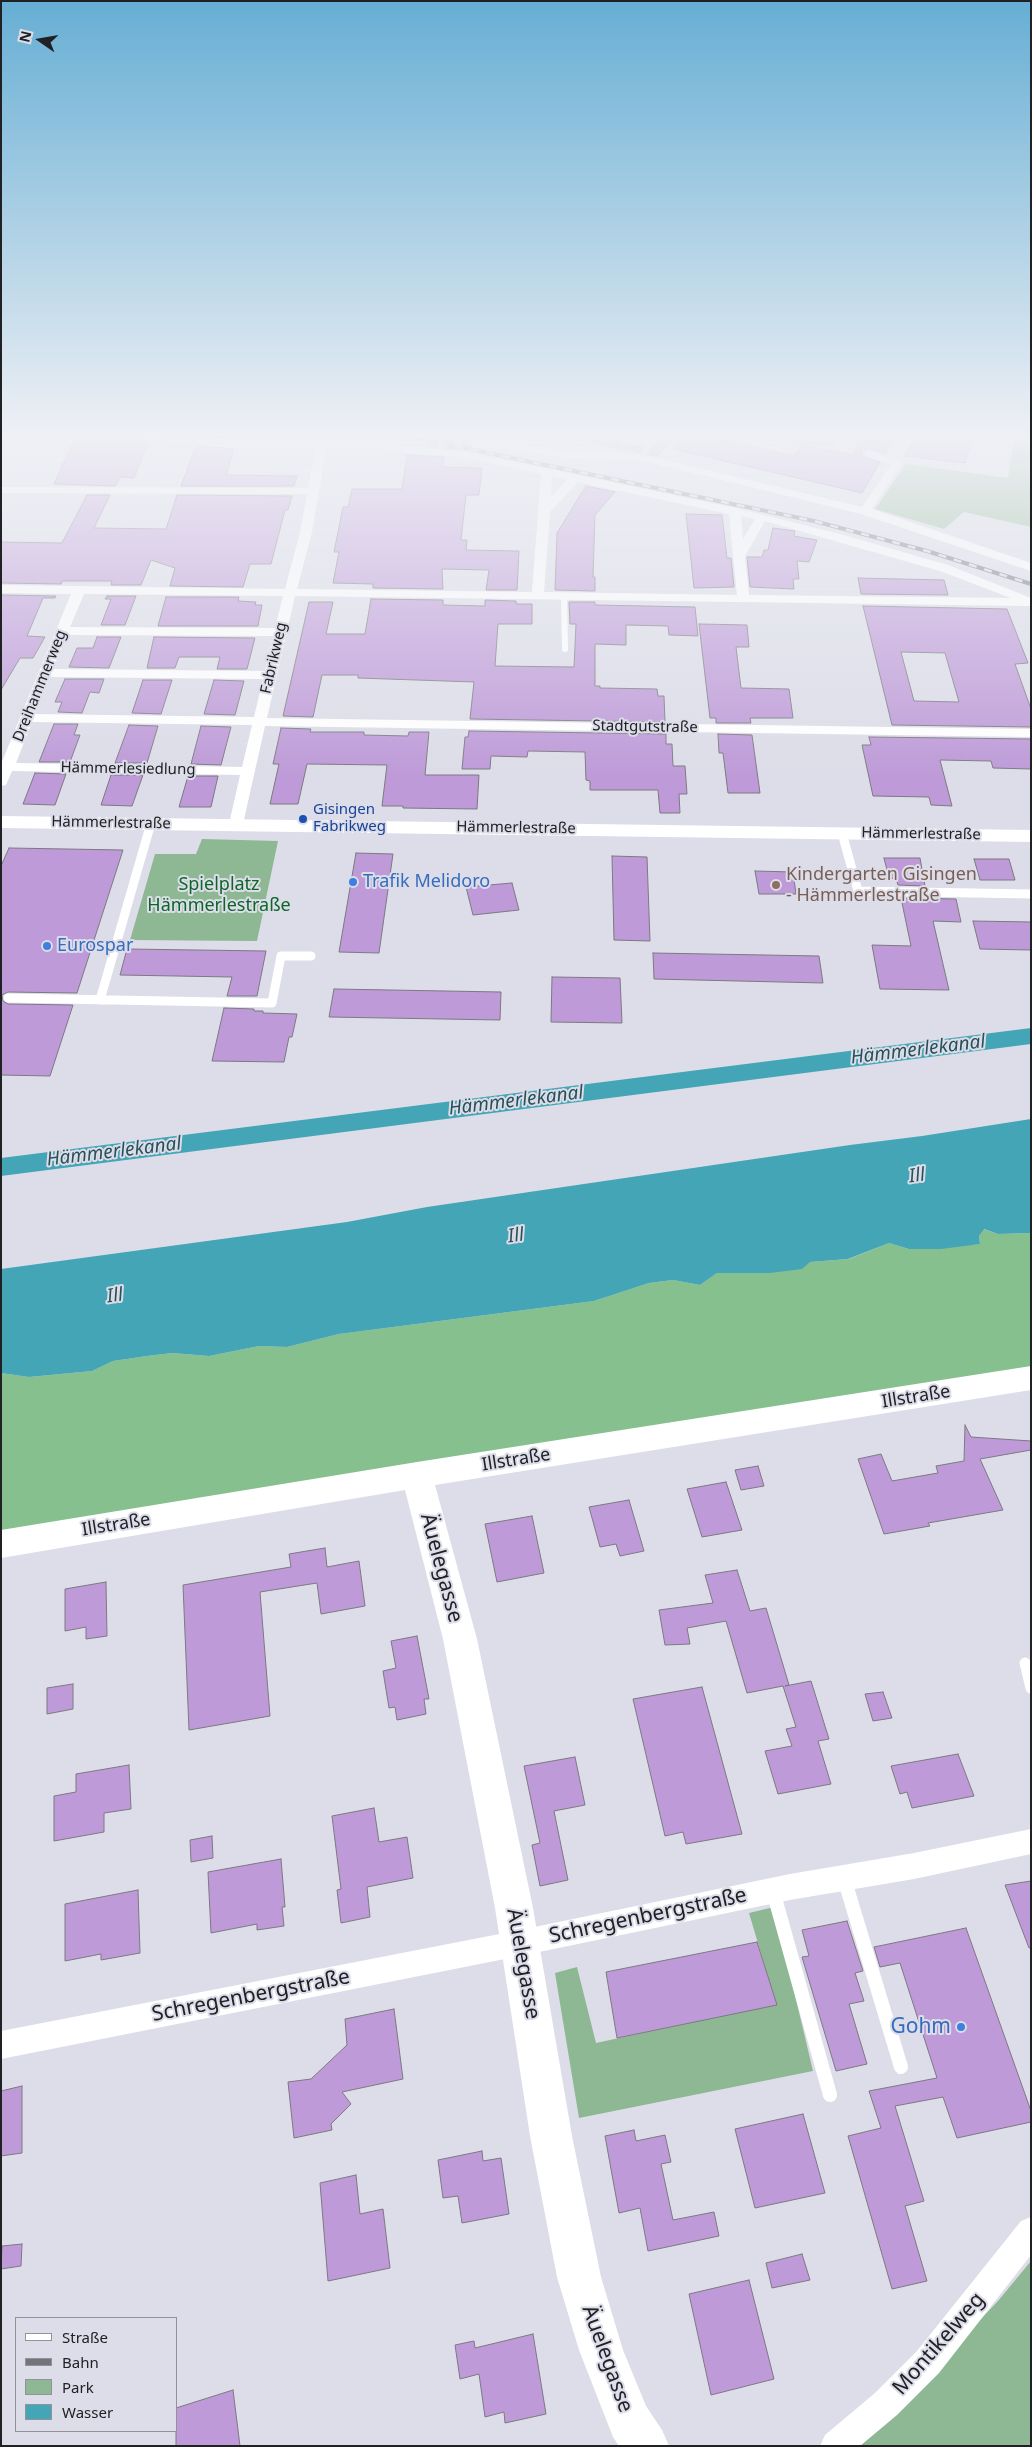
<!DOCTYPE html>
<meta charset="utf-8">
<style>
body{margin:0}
#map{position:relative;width:1032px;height:2447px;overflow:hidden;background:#dcdde8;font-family:"Noto Sans",sans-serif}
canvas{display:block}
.frame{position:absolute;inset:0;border:2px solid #202125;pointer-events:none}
.legend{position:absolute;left:15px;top:2317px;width:162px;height:115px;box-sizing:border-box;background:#dcdde8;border:1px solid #91929a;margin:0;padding:6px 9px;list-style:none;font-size:15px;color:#202125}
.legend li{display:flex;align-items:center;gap:10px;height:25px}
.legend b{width:25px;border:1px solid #91929a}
.north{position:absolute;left:15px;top:15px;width:50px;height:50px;-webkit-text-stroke:4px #dcdde8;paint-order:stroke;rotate:283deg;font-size:14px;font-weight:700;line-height:20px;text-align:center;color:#202125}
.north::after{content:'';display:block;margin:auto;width:18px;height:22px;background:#202125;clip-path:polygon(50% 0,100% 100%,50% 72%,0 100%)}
</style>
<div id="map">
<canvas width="1032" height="2447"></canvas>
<div class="frame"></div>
<ul class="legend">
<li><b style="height:6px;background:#fff"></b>Straße</li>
<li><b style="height:6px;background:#74757c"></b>Bahn</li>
<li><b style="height:14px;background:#8eb893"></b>Park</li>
<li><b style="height:14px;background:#43a5b6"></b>Wasser</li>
</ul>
<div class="north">N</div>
</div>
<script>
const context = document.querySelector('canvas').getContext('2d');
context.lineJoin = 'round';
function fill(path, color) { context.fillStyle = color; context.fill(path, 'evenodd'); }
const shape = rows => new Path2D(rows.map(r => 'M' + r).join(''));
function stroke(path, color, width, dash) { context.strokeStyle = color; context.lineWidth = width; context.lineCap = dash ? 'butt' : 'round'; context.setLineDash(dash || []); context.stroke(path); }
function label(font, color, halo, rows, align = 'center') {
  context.font = font + ' "Noto Sans",sans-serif'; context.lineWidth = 4; context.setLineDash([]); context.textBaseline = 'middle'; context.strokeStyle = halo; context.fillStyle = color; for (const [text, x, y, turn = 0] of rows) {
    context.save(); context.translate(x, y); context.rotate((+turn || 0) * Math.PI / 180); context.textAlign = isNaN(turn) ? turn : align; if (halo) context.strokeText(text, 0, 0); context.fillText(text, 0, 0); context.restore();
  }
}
const green = shape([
 [585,433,626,433,620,443,644,446,640,453,579,441],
 [644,433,681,433,657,457,647,455,660,438,642,435],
 [1015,433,1031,433,1031,527,964,512,944,529,875,509,906,464,1008,478],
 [202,839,278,841,257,941,130,940,155,854,196,854],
 [774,1907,813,2071,579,2118,555,1973,577,1967,596,2043,776,2004,749,1913],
 [1031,2261,1031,2446,860,2446,998,2301]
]);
const forest = shape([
 [691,433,857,433,828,447],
 [983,1229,998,1234,1031,1233,1031,1378,1,1544,1,1373,29,1377,92,1371,113,1361,147,1356,172,1353,209,1356,259,1346,287,1347,339,1334,594,1301,649,1283,673,1280,700,1285,717,1273,770,1273,810,1262,849,1259,889,1243,909,1249,980,1244,979,1236]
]);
const water = shape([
 [1031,1119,1031,1233,998,1234,984,1229,979,1236,980,1244,941,1249,909,1249,889,1243,848,1259,810,1262,802,1269,770,1273,717,1273,700,1285,673,1280,649,1283,594,1301,339,1334,287,1347,259,1346,209,1356,172,1353,147,1356,113,1361,92,1371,29,1377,1,1373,1,1269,347,1222,427,1207,850,1145,922,1136]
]);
const canal = shape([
 [1031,1028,1031,1044,1,1176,1,1158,1031,1028]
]);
const building = shape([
 [214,433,238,433,237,439,209,437,214,433],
 [691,433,793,456,803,445,853,455,859,439,892,443,885,454,869,448,861,452,863,457,880,462,862,493,673,449,691,433],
 [917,433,974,433,965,463,905,456,917,433],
 [77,434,102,435,100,439,143,439,142,443,148,443,134,478,121,477,115,486,54,484,77,434],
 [199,446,234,449,226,475,297,476,294,486,181,486,194,451,199,446],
 [407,455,444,457,443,467,482,468,479,495,466,495,461,540,467,540,466,550,519,551,517,590,486,590,489,570,442,569,443,589,373,588,373,584,333,583,339,552,334,552,343,507,348,507,352,489,402,489,407,455],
 [586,486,615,492,595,515,593,577,595,577,595,591,555,590,557,533,586,486],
 [87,495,110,495,94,528,166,529,177,495,292,496,288,510,285,510,271,564,250,564,243,587,170,586,175,568,151,560,141,585,111,585,112,581,62,581,61,584,1,583,1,542,62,543,87,495],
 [686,514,722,515,727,558,731,558,734,587,694,588,686,514],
 [773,528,795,531,794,536,817,540,809,562,797,561,799,579,793,579,794,589,750,587,747,557,762,557,764,550,768,550,773,528],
 [858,578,944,580,948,595,861,594,858,578],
 [1,595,56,596,55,598,43,598,27,636,45,637,33,658,20,658,1,690,1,595],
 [107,596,136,596,125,625,101,625,111,599,105,599,107,596],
 [166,597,239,597,238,601,256,602,255,605,262,605,258,626,158,626,166,597],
 [371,599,443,600,443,605,485,606,485,600,516,601,516,604,532,604,532,624,498,624,495,666,574,667,576,624,570,624,569,602,595,602,595,605,695,607,698,636,669,635,668,626,626,625,626,645,595,644,595,686,600,686,600,688,657,689,658,696,664,696,665,722,470,719,474,682,358,678,358,675,322,675,313,717,283,716,309,602,333,602,326,634,365,634,371,599],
 [863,606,1007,609,1028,663,1015,664,1031,709,1031,727,892,725,863,606],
 [901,652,945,653,959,702,914,701,901,652],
 [699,624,747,625,749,647,736,647,741,688,789,689,793,718,750,718,751,723,716,723,716,718,710,718,699,624],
 [97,637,121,637,109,668,69,667,77,648,93,648,97,637],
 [154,637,255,638,247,669,217,669,220,657,179,657,175,668,147,668,154,637],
 [65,679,104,679,99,693,90,692,82,713,58,712,62,702,55,702,65,679],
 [143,680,172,680,161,714,132,713,143,680],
 [214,680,244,681,235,715,204,714,214,680],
 [54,724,78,724,74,735,80,735,70,762,39,762,54,724],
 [129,725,158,726,147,763,115,763,129,725],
 [201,726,231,727,221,765,191,764,201,726],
 [281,728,311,729,310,732,364,732,364,735,408,736,409,732,429,732,425,775,479,775,477,809,403,808,403,806,382,806,387,765,307,764,298,804,270,804,279,764,273,764,281,728],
 [469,731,666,734,666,744,672,744,673,766,685,766,687,794,679,794,680,813,660,813,658,790,590,790,590,781,586,780,585,752,528,751,527,757,491,756,490,769,462,769,465,737,468,737,469,731],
 [718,734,752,735,760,793,728,793,723,753,719,753,718,734],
 [869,737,1031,739,1031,769,993,768,991,761,940,760,952,806,931,805,929,797,873,796,862,745,871,745,869,737],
 [35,773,66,774,55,805,23,804,35,773],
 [111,775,143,775,132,806,101,805,111,775],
 [188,776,218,776,211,807,179,807,188,776],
 [9,848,123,850,77,993,8,992,2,995,3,1001,8,1004,73,1005,50,1076,1,1075,1,866,9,848],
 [356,853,393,854,379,953,339,952,356,853],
 [612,856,647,857,650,941,614,940,612,856],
 [884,858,920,858,925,886,898,885,896,879,889,878,884,858],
 [974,859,1009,859,1015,880,980,880,974,859],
 [755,871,793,872,796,894,759,894,755,871],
 [512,883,519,910,473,915,466,887,512,883],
 [901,898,956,899,961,922,933,921,949,990,880,989,872,945,911,946,901,898],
 [973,921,1031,922,1031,950,980,949,973,921],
 [127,949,266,951,257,996,227,996,232,977,120,975,127,949],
 [653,953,819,956,823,983,654,979,653,953],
 [552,977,620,978,622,1023,551,1022,552,977],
 [334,989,501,992,500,1020,329,1017,334,989],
 [224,1008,254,1009,254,1011,263,1011,263,1013,297,1014,292,1037,289,1037,284,1062,212,1061,224,1008],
 [965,1425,971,1437,1031,1441,1031,1450,980,1459,1003,1510,928,1523,930,1526,884,1534,858,1459,881,1454,892,1481,938,1473,936,1466,964,1461,965,1425],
 [758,1466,764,1486,741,1490,735,1470,758,1466],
 [726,1482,742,1530,702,1537,687,1489,726,1482],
 [629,1500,644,1551,620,1556,616,1544,600,1547,589,1507,629,1500],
 [532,1516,544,1573,497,1582,485,1524,532,1516],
 [325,1548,327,1567,359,1561,365,1606,321,1614,317,1583,260,1592,270,1716,189,1730,183,1585,291,1567,289,1554,325,1548],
 [737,1570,750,1611,766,1608,789,1685,785,1686,811,1681,829,1739,818,1741,831,1784,778,1794,765,1751,792,1746,786,1729,796,1727,783,1686,747,1693,726,1621,687,1628,690,1644,665,1645,659,1610,713,1603,705,1575,737,1570],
 [106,1582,107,1636,86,1639,86,1627,65,1631,65,1589,106,1582],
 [417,1636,429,1699,424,1699,426,1714,397,1720,395,1707,389,1708,383,1671,396,1668,391,1641,417,1636],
 [73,1684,73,1709,47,1714,47,1688,73,1684],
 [702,1687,742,1834,686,1844,683,1832,665,1836,633,1699,702,1687],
 [883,1692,892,1718,873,1721,865,1694,883,1692],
 [958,1754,974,1796,912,1808,907,1792,900,1794,891,1766,958,1754],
 [575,1757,585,1805,554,1811,568,1880,540,1886,532,1845,540,1843,524,1766,575,1757],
 [129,1765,131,1809,104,1813,104,1832,54,1841,54,1796,76,1792,76,1774,129,1765],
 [374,1808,379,1842,407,1837,413,1878,367,1887,370,1917,341,1923,337,1890,341,1889,332,1816,374,1808],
 [212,1836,213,1858,191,1862,190,1840,212,1836],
 [281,1859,285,1907,282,1907,284,1926,257,1930,257,1924,211,1933,208,1872,281,1859],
 [1031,1881,1031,1948,1029,1948,1005,1885,1031,1881],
 [138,1890,140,1953,101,1960,101,1954,65,1961,65,1904,138,1890],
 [847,1921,863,1971,855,1973,864,2001,849,2004,867,2064,836,2071,802,1957,809,1956,802,1930,847,1921],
 [966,1928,1031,2111,1031,2122,957,2138,943,2097,895,2106,924,2201,905,2206,927,2281,892,2289,848,2136,881,2128,869,2091,937,2078,900,1963,880,1967,874,1947,966,1928],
 [757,1942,777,2005,617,2038,606,1972,757,1942],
 [394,2009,403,2079,342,2092,351,2104,331,2124,332,2130,294,2138,288,2082,311,2079,347,2045,345,2019,394,2009],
 [22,2086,22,2153,1,2156,1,2091,22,2086],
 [803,2114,825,2193,755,2208,735,2129,803,2114],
 [634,2130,636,2141,665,2135,671,2162,661,2164,673,2220,714,2212,719,2236,648,2251,640,2208,619,2213,605,2136,634,2130],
 [482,2151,483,2161,501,2158,509,2214,462,2223,458,2196,443,2198,438,2160,482,2151],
 [356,2175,360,2214,383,2209,390,2268,328,2281,320,2183,356,2175],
 [22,2244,21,2266,1,2269,2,2246,22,2244],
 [802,2254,810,2280,772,2288,766,2263,802,2254],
 [749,2280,774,2379,711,2395,689,2294,749,2280],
 [533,2334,546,2414,505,2423,504,2412,485,2417,479,2374,460,2379,455,2345,474,2341,475,2348,533,2334],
 [233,2390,240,2446,176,2446,176,2408,233,2390]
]);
const minorTunnel = shape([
 [426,446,473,443]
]);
const serviceFar3 = shape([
 [564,596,565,649]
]);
const serviceFar2 = shape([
 [842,833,858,891,1031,894],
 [8,998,272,1003,281,956,311,956],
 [100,1000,151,823]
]);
const serviceFar1 = shape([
 [1025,1663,1031,1688]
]);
const service = shape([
 [844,1878,901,2067],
 [773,1891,830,2095]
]);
const minor = shape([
 [125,433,158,433,222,441,317,439,319,433,329,433,328,439,368,439,408,447,463,451,735,508,840,534,948,565,1031,598,1031,606,295,596,267,718,1031,729,1031,737,265,726,243,824,236,828,229,824,240,775,12,771,6,785,1,786,1,764,71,594,1,593,1,585,285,589,300,532,307,494,1,493,1,487,308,488,316,446,222,447,130,436,125,433],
 [368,445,408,453,463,457,541,474,532,592,297,589,312,532,327,446,368,445],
 [552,476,568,479,551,497,552,476],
 [578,482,729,514,737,595,544,592,550,512,578,482],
 [741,516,755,519,743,539,741,516],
 [765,521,940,571,1011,598,749,595,745,556,765,521],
 [84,594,283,596,275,628,70,627,84,594],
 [67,635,273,636,265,671,53,669,67,635],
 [50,677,263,679,254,717,35,714,50,677],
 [32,722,252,725,242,767,16,763,32,722],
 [426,433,495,433,495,434,490,437,431,436,426,433],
 [541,433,551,433,549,441,541,441,541,433],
 [473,440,504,442,570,452,627,453,648,456,862,507,891,464,864,455,863,453,868,450,902,463,872,509,1031,563,1031,571,861,514,648,462,627,459,570,458,469,445,469,441,473,440],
 [1031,1829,1031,1854,914,1879,790,1900,520,1956,1,2059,1,2031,520,1930,790,1874,914,1853,1031,1829],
 [1031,2217,1031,2255,939,2373,897,2415,860,2446,820,2446,825,2435,875,2393,917,2351,1021,2221,1031,2217]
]);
const tertiary = shape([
 [1,816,1031,830,1031,842,1,828,1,816]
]);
const secondary = shape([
 [1031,1366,1031,1390,435,1485,477,1639,533,1908,572,2136,601,2277,623,2350,646,2406,662,2430,669,2446,619,2446,613,2437,579,2350,557,2277,530,2136,495,1908,443,1639,405,1490,1,1558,1,1530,417,1462,1031,1366]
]);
const rail = shape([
 [392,433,814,521,927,551,1031,584]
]);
const markers = [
 [303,819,5,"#1a4fb4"],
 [353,882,5,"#3f7fe0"],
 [776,885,5,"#8d6e63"],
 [47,946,5,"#3f7fe0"],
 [961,2027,5,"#3f7fe0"]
];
const farStreetnames = [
 ["Fabrikweg",274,658,-77],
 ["Dreihammerweg",40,686,-68],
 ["Stadtgutstraße",645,727,1],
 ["Hämmerlesiedlung",128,769,1],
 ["Hämmerlestraße",111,823,1],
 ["Hämmerlestraße",516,828,1],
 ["Hämmerlestraße",921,834,1]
];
const farTransitnames = [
 ["Gisingen",313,810],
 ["Fabrikweg",313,827]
];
const educationNames = [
 ["Kindergarten Gisingen",786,875],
 ["- Hämmerlestraße",786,896]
];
const shopNames = [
 ["Trafik Melidoro",363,882],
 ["Eurospar",57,946]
];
const parkNames = [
 ["Spielplatz",219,885],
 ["Hämmerlestraße",219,906]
];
const streetNames = [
 ["Illstraße",916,1397,-9],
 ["Illstraße",516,1460,-9],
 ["Illstraße",116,1525,-9]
];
const waterNames = [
 ["Hämmerlekanal",918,1050,-7],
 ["Hämmerlekanal",516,1101,-7],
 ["Hämmerlekanal",114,1152,-7],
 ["Ill",917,1176,-8],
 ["Ill",516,1236,-8],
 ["Ill",115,1296,-8]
];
const nearStreetnames = [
 ["Äuelegasse",441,1568,75],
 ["Schregenbergstraße",648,1916,-12],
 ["Äuelegasse",523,1964,80],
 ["Schregenbergstraße",251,1996,-11],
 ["Montikelweg",939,2344,-49],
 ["Äuelegasse",607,2359,70]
];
const nearShopnames = [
 ["Gohm",951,2027]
];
fill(green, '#8eb893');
fill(forest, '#86c08e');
fill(water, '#43a5b6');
fill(canal, '#43a5b6');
fill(building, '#be9bd8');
stroke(building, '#7d7881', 1);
stroke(minorTunnel, '#b6b7c1', 12, [12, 6]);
stroke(serviceFar3, '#fff', 6);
stroke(serviceFar2, '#fff', 9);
stroke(serviceFar1, '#fff', 11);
stroke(service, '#fff', 14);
fill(minor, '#fff');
fill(tertiary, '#fff');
fill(secondary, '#fff');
stroke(rail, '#74757c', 4);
stroke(rail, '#dcdde8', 2.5, [8]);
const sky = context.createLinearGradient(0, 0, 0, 776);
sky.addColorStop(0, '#66aed4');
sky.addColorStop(0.56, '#eff0f5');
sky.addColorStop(1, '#eff0f500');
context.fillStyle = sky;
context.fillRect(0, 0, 1032, 776);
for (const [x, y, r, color] of markers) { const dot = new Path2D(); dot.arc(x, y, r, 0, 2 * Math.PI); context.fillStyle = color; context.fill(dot); stroke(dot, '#dcdde8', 2); }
label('15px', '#202125', '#dcdde8', farStreetnames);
label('15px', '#164399', '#dcdde8', farTransitnames, 'left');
label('18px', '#785e54', '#dcdde8', educationNames, 'left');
label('18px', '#366cbe', '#dcdde8', shopNames, 'left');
label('18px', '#0c6628', '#dcdde8', parkNames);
label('18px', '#202125', '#dcdde8', streetNames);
label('italic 19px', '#265159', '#dcdde8', waterNames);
label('21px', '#202125', '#dcdde8', nearStreetnames);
label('21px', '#366cbe', '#dcdde8', nearShopnames, 'right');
</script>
